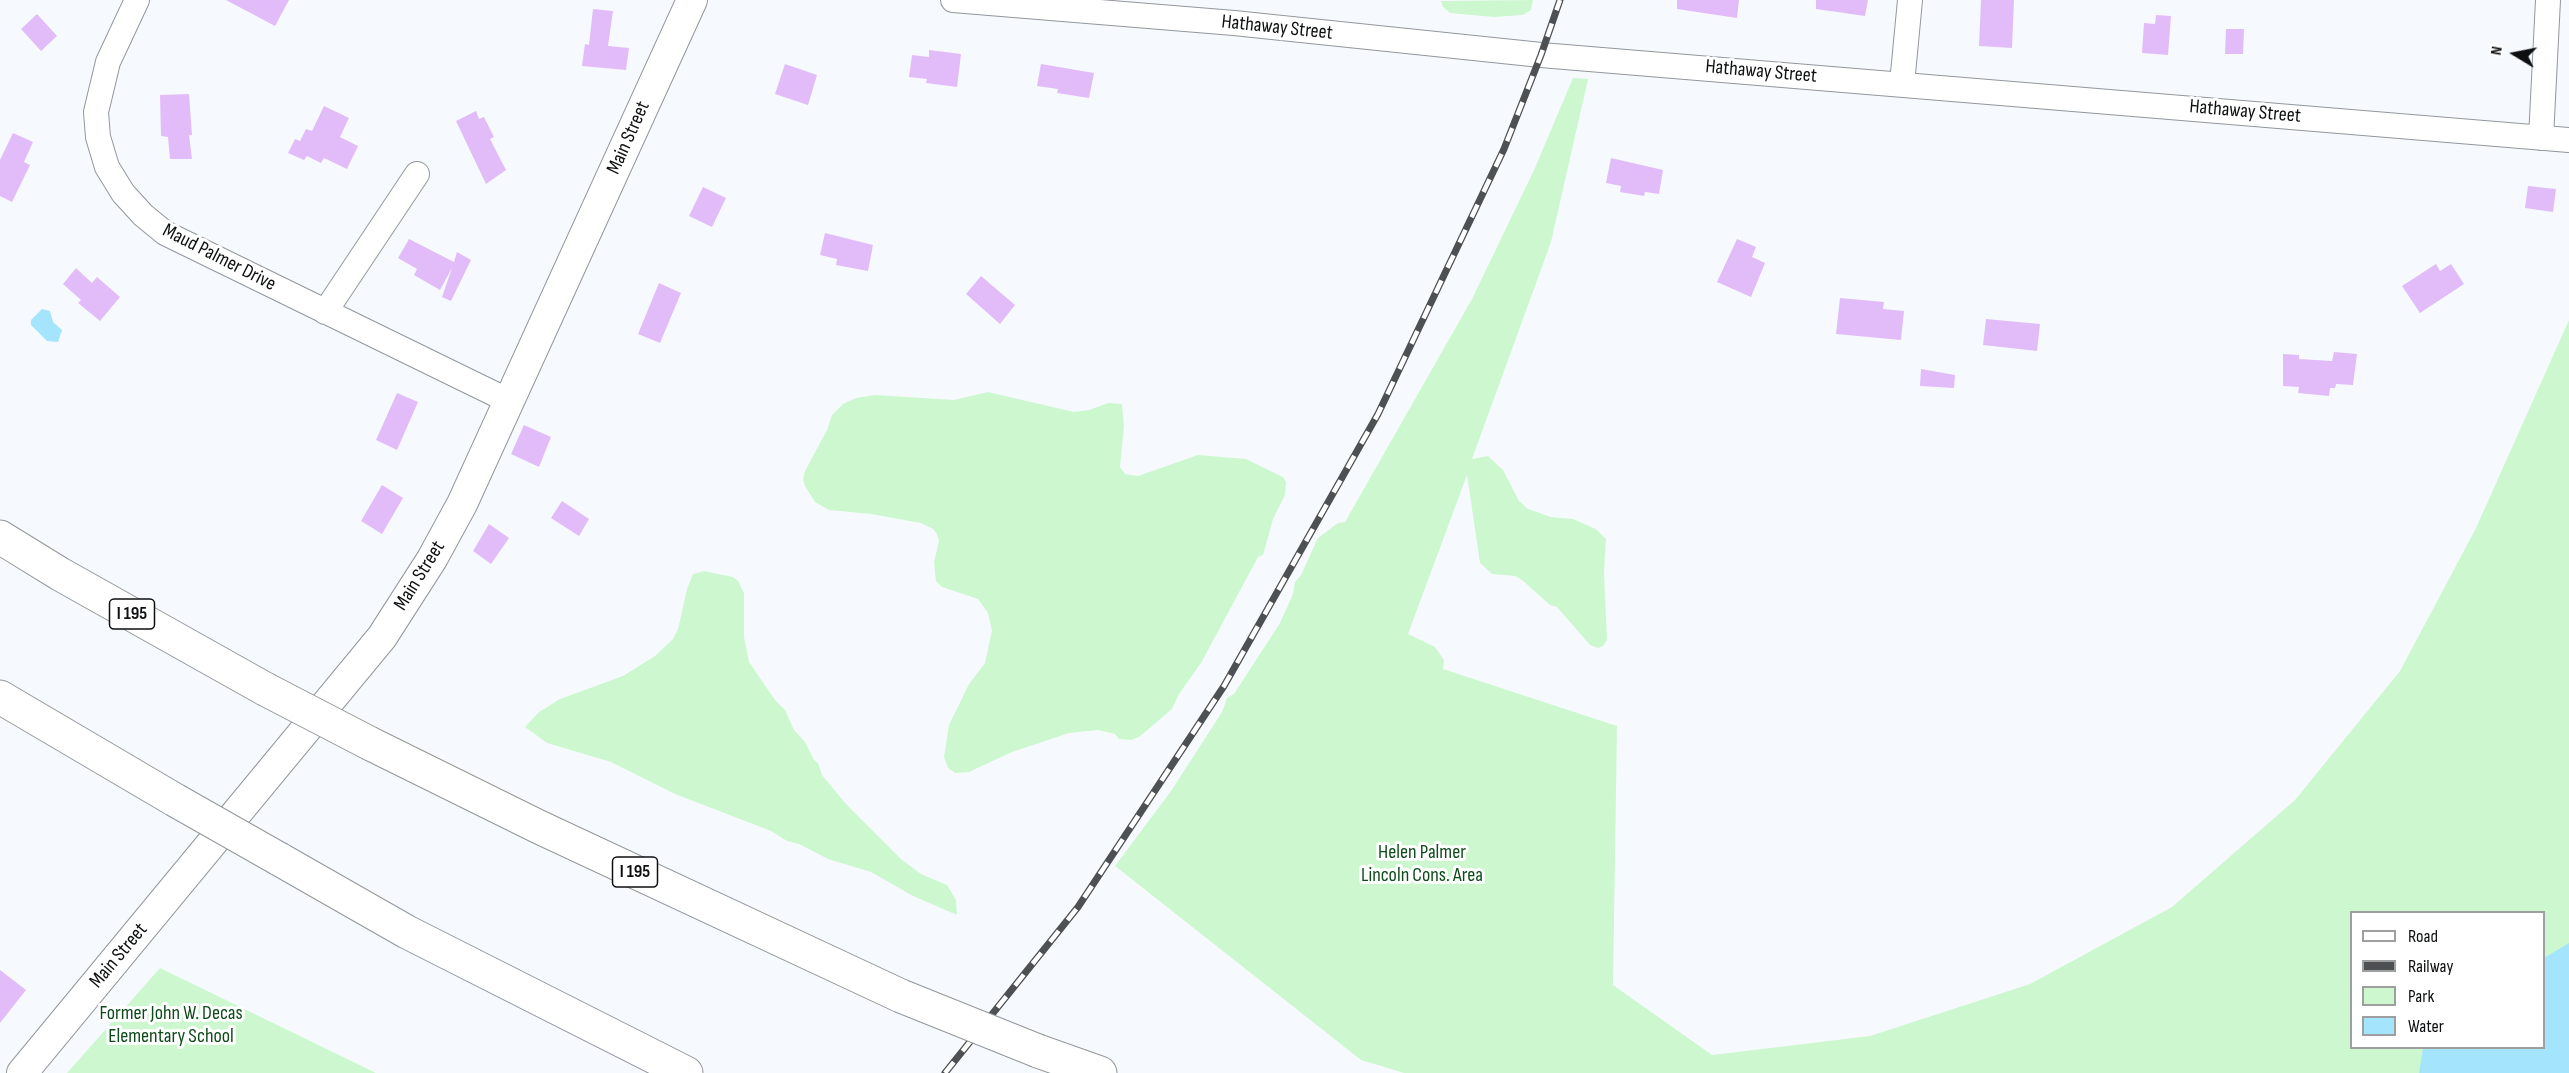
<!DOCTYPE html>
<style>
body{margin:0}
#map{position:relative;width:2569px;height:1073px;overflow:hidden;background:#f6faff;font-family:"Sofia Sans Condensed",sans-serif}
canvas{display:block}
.legend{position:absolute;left:2350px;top:911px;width:195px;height:138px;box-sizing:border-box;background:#fff;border:2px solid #9e9f9f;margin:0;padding:8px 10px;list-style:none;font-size:18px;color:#0d0f10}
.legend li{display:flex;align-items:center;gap:12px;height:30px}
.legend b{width:30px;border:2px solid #9e9f9f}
.north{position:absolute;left:2485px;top:24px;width:60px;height:60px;-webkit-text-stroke:4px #fff;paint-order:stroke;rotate:280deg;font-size:16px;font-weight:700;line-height:24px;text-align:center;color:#0d0f10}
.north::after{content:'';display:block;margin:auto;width:21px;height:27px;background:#0d0f10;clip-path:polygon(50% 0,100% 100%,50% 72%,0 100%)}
</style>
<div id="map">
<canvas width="2569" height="1073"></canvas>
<ul class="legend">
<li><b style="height:8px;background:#fff"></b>Road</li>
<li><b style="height:8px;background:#4e5153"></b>Railway</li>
<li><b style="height:16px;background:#cdf8cf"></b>Park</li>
<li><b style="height:16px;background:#a4e5fd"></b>Water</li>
</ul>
<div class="north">N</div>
</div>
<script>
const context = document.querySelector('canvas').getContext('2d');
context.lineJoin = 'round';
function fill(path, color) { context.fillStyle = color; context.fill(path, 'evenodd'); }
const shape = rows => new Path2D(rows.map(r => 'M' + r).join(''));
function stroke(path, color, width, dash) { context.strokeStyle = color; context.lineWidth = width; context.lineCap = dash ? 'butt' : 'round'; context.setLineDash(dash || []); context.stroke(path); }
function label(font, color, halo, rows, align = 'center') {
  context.font = font + ' "Sofia Sans Condensed",sans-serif'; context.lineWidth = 6; context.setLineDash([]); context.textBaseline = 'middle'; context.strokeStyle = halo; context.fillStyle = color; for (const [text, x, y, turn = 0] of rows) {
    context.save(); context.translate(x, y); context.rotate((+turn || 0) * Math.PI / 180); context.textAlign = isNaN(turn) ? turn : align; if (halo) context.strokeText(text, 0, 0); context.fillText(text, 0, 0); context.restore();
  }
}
const green = shape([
 [1533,0,1531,10,1523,15,1494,17,1450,13,1443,7,1441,1],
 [1573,78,1588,79,1551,242,1472,459,1488,456,1503,470,1519,501,1528,509,1551,517,1573,519,1596,529,1606,539,1604,573,1607,640,1603,646,1598,648,1590,645,1557,607,1550,605,1522,580,1515,576,1492,574,1480,563,1467,475,1408,634,1435,647,1444,660,1443,669,1617,726,1613,985,1712,1055,1870,1036,2030,984,2172,907,2295,800,2400,671,2476,528,2569,320,2569,1003,2544,1023,2544,912,2352,912,2352,1048,2511,1048,2479,1073,1404,1073,1361,1060,1115,866,1171,791,1222,712,1227,698,1234,694,1280,623,1293,594,1295,582,1301,575,1318,538,1338,523,1345,522,1472,299,1534,170],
 [988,392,1074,412,1089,410,1108,403,1122,404,1124,426,1120,467,1125,474,1138,476,1198,455,1246,459,1283,477,1286,482,1285,495,1273,519,1263,555,1258,557,1201,663,1179,694,1172,709,1139,737,1131,740,1119,739,1115,734,1098,730,1069,733,1012,752,969,772,955,773,948,768,944,757,949,725,969,684,985,663,992,631,988,613,978,599,942,587,936,581,934,562,939,541,937,534,933,529,921,523,871,514,829,510,815,502,805,486,803,479,805,471,827,430,832,415,843,404,856,398,875,395,954,400],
 [704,571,733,577,738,581,744,593,744,637,749,662,775,700,785,710,794,730,805,742,814,760,818,763,822,775,846,804,901,859,921,874,947,885,956,900,957,915,913,896,871,872,828,859,799,844,787,841,771,831,675,794,611,762,547,743,525,727,539,712,560,699,623,676,655,656,673,639,678,629,687,589,693,574],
 [160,968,376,1073,67,1073]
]);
const water = shape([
 [42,309,50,311,53,322,62,330,58,342,47,341,31,325,31,320],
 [2569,943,2569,1073,2419,1073,2423,1048,2544,1048,2544,958]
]);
const building = shape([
 [226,0,289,0,275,26],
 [1677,0,1739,0,1737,18,1677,9],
 [1816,0,1868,0,1865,16,1816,9],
 [1981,0,2014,0,2012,48,1979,46],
 [593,9,613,11,608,46,629,48,626,70,582,66,585,44,589,45],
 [37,14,57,36,41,51,21,29],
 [2156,15,2171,16,2168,55,2142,53,2144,23,2155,24],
 [2226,29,2244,29,2243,54,2225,54],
 [929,50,961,54,957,87,926,83,927,79,909,77,912,55,929,57],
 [785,64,817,75,808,105,775,94],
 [1041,64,1094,73,1089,98,1057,93,1058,89,1037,86],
 [189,94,192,135,189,135,192,159,170,159,168,137,161,136,160,95],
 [324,106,349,118,340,137,358,146,347,169,324,158,321,163,307,156,304,160,288,153,295,139,300,141,306,129,312,131],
 [476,111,479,119,484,117,494,137,490,139,506,170,486,184,456,121],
 [13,133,33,142,24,162,30,165,12,202,0,196,0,160],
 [1611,158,1663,170,1659,194,1645,192,1644,196,1620,192,1621,186,1606,183],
 [2528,186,2556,189,2553,212,2525,208],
 [703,187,726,198,712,227,689,216],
 [825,233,873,245,868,271,836,265,837,259,820,255],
 [409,239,454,262,457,252,471,260,451,301,442,297,452,268,440,290,414,275,417,269,398,258],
 [1737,239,1756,247,1752,257,1765,263,1751,297,1717,282],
 [2436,264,2440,271,2451,264,2464,284,2420,313,2402,286],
 [76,268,92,283,97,277,120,297,100,321,78,303,81,300,63,284],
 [981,276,1015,305,1000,324,966,294],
 [659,283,681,293,660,343,638,334],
 [1840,298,1884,302,1883,309,1904,311,1901,340,1836,334],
 [1986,319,2040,324,2037,351,1983,345],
 [2334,352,2357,354,2353,385,2336,384,2335,388,2330,388,2329,396,2298,393,2299,387,2283,386,2283,354,2299,355,2299,359,2332,361],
 [1921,369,1955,375,1954,388,1920,386],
 [397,393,418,402,397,450,376,440],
 [524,425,551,437,539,467,511,454],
 [382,485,403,498,382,534,361,521],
 [562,501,589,519,579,536,551,518],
 [489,524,509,538,491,564,473,551],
 [0,970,26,990,0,1023]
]);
const minor = shape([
 [137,0,108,62,96,112,98,137,107,167,123,193,143,215,165,233,509,401],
 [953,0,1234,23,1541,55,2569,140],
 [1902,84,1910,0],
 [2541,138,2548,0],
 [325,312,417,174]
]);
const major = shape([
 [22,1073,382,637,432,559,462,504,692,0]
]);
const highway = shape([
 [0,537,60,574,265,689],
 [0,697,175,800],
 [371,744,539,827,901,996],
 [279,859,407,932,686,1073],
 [1038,1051,1100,1073]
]);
const rail = shape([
 [945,1073,1078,907,1224,686,1378,414,1504,149,1541,55,1560,0]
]);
const highwayBridge = shape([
 [265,689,371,744],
 [175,800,279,859],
 [901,996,1038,1051]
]);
const shields = [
 [132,614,45],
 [635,872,45]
];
const shieldNames = [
 ["I 195",132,614],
 ["I 195",635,872]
];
const streetNames = [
 ["Hathaway Street",1277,28,6],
 ["Hathaway Street",1761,72,5],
 ["Hathaway Street",2245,112,5],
 ["Main Street",629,138,-66],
 ["Maud Palmer Drive",219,258,27],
 ["Main Street",420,576,-58],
 ["Main Street",119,956,-50]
];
const parkNames = [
 ["Helen Palmer",1422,853],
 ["Lincoln Cons. Area",1422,876],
 ["Former John W. Decas",171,1014],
 ["Elementary School",171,1037]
];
fill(green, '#cdf8cf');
fill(water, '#a4e5fd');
fill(building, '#e2bcf8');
stroke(minor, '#92979c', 26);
stroke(major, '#92979c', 32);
stroke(highway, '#92979c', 35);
stroke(minor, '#fff', 24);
stroke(major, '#fff', 30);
stroke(highway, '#fff', 33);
stroke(rail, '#4e5153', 7);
stroke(rail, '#fff', 4.5, [14]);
stroke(highwayBridge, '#92979c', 35, []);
stroke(highwayBridge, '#fff', 33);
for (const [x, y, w] of shields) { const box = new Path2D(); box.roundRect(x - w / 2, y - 15, w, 30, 4.5); context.fillStyle = '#fff'; context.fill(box); stroke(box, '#0d0f10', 1.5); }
label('bold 18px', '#0d0f10', null, shieldNames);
label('20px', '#0d0f10', '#fff', streetNames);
label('20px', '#0e4a1a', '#fff', parkNames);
</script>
